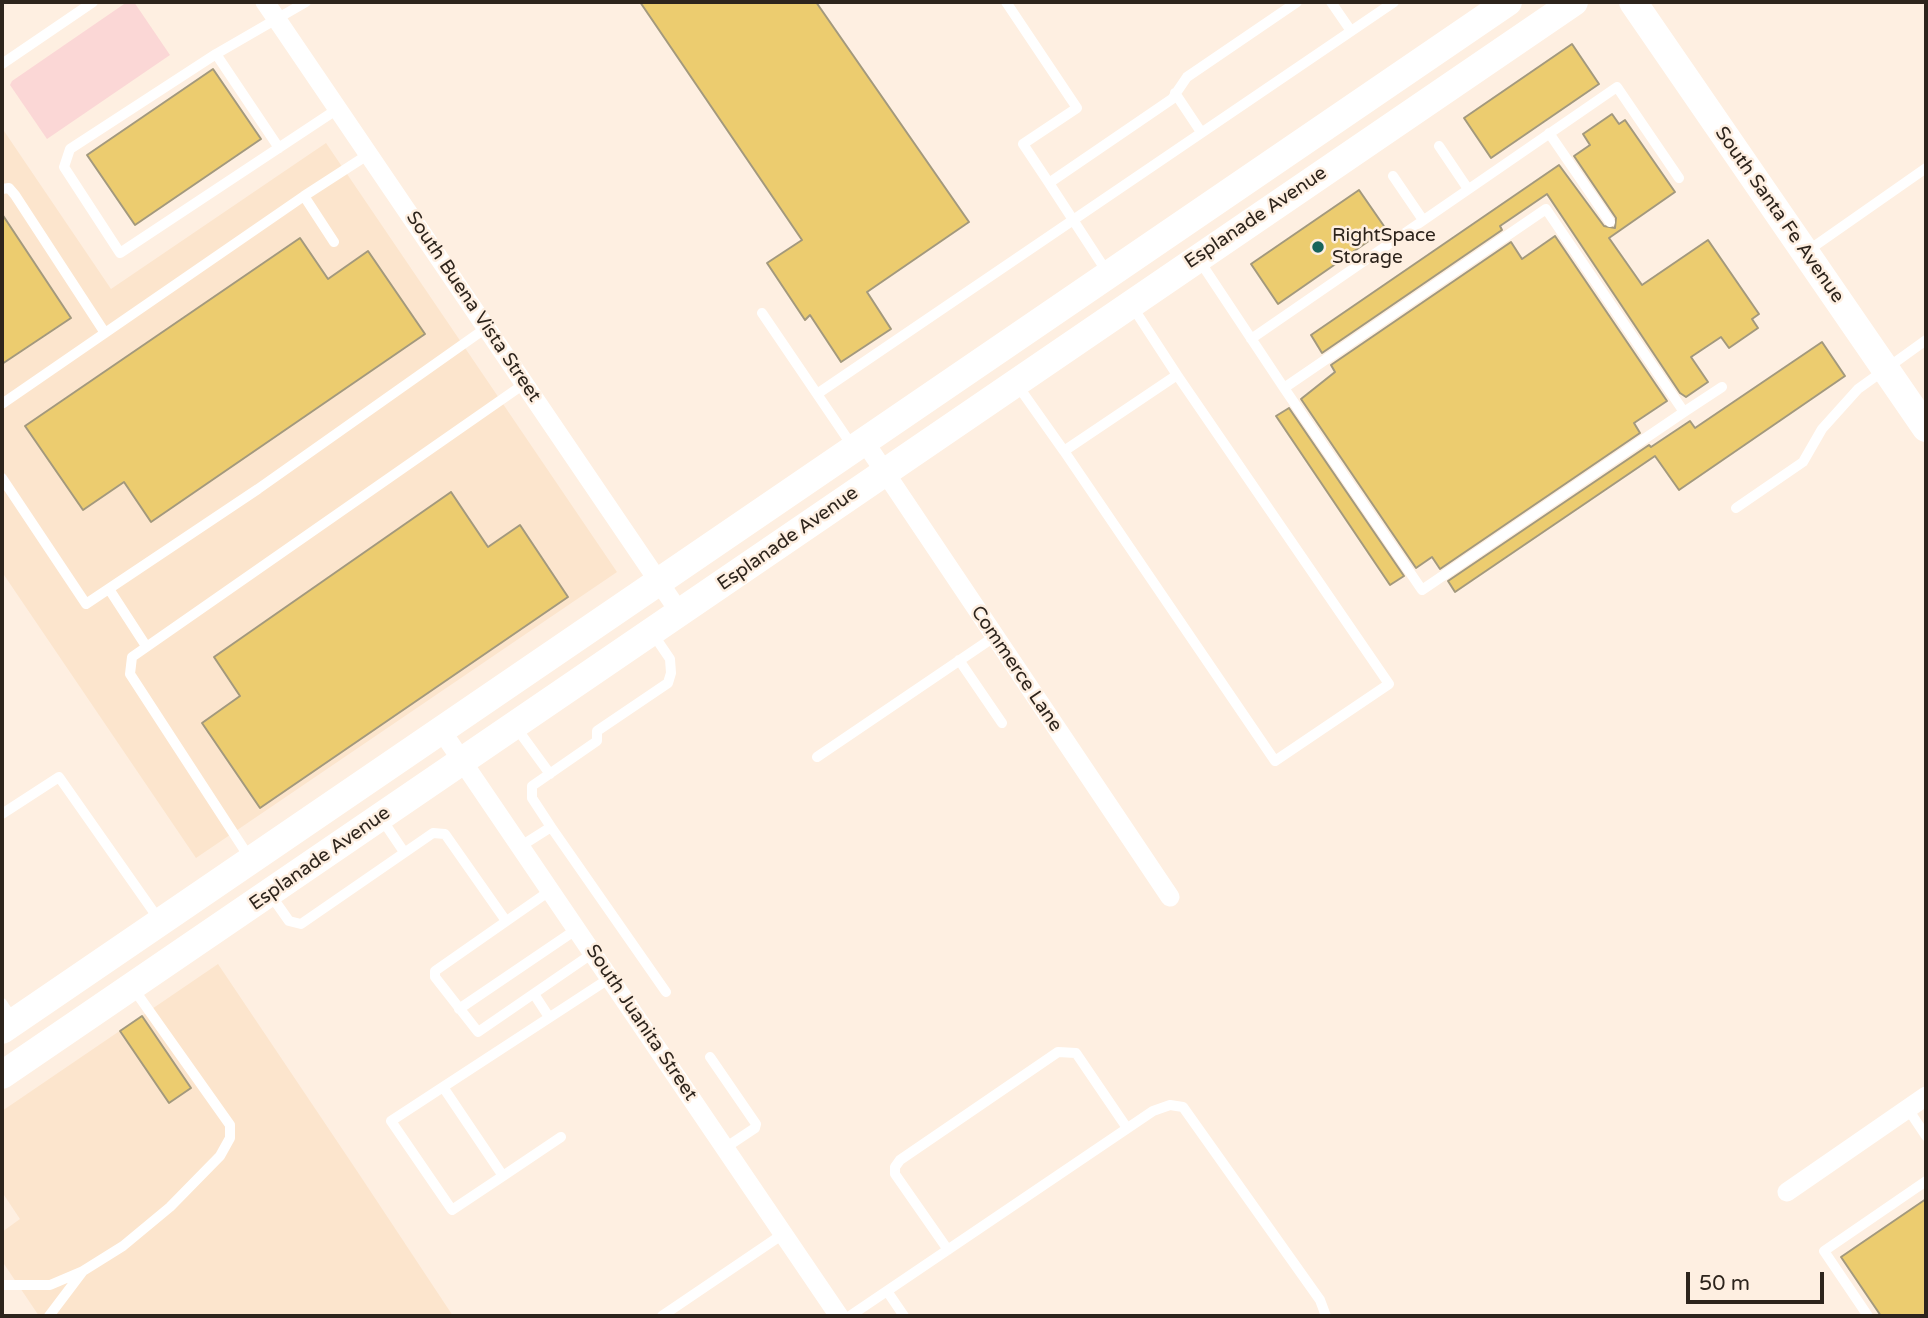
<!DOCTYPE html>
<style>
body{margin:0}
#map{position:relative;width:1928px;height:1318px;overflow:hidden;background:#feefe1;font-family:"Varela Round",sans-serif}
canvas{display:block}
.frame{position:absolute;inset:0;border:4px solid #2d241c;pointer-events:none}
.scale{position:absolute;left:1686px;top:1272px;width:138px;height:32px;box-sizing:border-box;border:4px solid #2d241c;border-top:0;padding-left:9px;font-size:21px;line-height:24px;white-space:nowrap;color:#2d241c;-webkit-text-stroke:5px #feefe1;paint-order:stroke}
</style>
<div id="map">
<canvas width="1928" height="1318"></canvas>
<div class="frame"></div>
<div class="scale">50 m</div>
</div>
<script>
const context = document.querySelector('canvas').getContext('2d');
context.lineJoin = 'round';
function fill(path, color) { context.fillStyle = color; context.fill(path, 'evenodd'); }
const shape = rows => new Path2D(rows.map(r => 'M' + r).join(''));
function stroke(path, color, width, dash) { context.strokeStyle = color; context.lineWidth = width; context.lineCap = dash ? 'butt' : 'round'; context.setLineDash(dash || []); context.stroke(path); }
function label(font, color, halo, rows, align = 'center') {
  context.font = font + ' "Varela Round",sans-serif'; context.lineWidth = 5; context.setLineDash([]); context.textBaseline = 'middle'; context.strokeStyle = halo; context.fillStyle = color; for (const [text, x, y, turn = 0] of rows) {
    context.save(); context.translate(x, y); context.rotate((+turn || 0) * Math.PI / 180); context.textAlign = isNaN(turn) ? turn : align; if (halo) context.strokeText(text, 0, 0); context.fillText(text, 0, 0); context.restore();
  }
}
const built = shape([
 [2,128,111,289,326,143,617,572,196,858,2,572],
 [218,964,357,1171,453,1316,39,1316,2,1261,2,1232,20,1219,2,1192,2,1111]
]);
const green = shape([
 [127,2,134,2,170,55,47,139,10,85,12,81]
]);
const building = shape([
 [640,2,816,2,969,222,867,292,891,329,841,362,810,315,805,320,767,263,802,240,640,2],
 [1572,44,1599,84,1491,158,1464,118,1572,44],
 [213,69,261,139,135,225,87,155,213,69],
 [1612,114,1619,124,1625,120,1675,192,1609,238,1642,285,1708,240,1759,314,1752,319,1758,328,1729,348,1721,337,1691,357,1708,382,1686,397,1680,393,1547,194,1500,226,1502,230,1322,353,1311,335,1559,165,1604,226,1615,228,1616,218,1574,156,1590,145,1583,134,1612,114],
 [1359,190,1386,229,1278,304,1251,264,1359,190],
 [2,214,71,318,2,364,2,214],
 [1555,236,1667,401,1634,423,1640,433,1440,569,1432,557,1416,568,1301,399,1335,372,1331,365,1511,242,1522,259,1555,236],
 [300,238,328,279,368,251,425,334,151,522,124,482,83,510,25,426,300,238],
 [1822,342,1845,376,1679,490,1655,456,1455,592,1448,581,1649,445,1651,447,1690,421,1695,428,1822,342],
 [1289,408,1404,576,1390,585,1276,416,1289,408],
 [451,492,488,547,520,525,568,597,260,808,202,723,240,696,214,657,451,492],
 [142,1016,191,1088,169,1103,120,1031,142,1016],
 [1926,1199,1926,1316,1881,1316,1841,1257,1926,1199]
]);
const lane = shape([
 [1006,2,1077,108,1023,144,1049,183],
 [1331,2,1351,31],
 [216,54,306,2],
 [2,64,93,2],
 [1175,93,1201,132],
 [1549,133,1610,222],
 [1439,146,1468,189],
 [279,148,216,54,70,149,64,167,120,253,339,108],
 [1393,176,1423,220],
 [2,189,9,188,15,195,105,333],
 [334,242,304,196,369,154],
 [1806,252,1926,168],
 [1199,260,1284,388,1422,590,1684,412,1546,209,1284,388],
 [1107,272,1049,183,1172,99,1187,77,1297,2],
 [762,313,853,447],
 [1251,339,1617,87,1679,178],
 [1018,386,1064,451,1177,375,1132,306],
 [817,394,1394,2],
 [2,404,304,196],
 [1684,412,1722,387],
 [1064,451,1275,761,1389,684,1177,375],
 [2,478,86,604,258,489,486,328],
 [1736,508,1803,462,1822,429,1858,389,1926,340],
 [109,589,146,646],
 [959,660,1002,723],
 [515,726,550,774],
 [817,757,994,637],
 [2,814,59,777,160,921],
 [381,818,404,852],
 [551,827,532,798,532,786,597,741,597,731,668,683,671,673,670,659,653,634],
 [521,846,551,827,666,992],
 [249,857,130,674,132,657,524,384],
 [551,890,435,971,435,977,478,1032,593,953],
 [270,894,289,921,301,924,433,833,445,834,506,921],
 [534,994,549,1017],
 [2,1003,14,1021],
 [459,1009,577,929],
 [710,1057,756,1124,755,1128,725,1148],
 [443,1087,391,1121,452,1210,503,1176,443,1087,610,978],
 [1908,1109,1926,1136],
 [503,1176,561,1137],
 [948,1250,895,1174,895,1167,900,1160,1058,1052,1076,1053,1127,1128],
 [2,1285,50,1285,83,1271],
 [887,1291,904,1316],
 [49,1316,83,1271,123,1246,170,1207,220,1156,230,1138,230,1125,133,988],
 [662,1316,783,1234],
 [850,1316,1153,1111,1170,1105,1183,1107,1320,1300,1326,1316],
 [1868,1316,1824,1251,1926,1181]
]);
const street = shape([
 [265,2,680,613],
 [864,441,1170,897],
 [441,730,839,1316],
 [1787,1192,1926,1096]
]);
const secondary = shape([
 [1633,2,1926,428],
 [2,1030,1508,2],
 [2,1075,1574,2]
]);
const markers = [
 [1318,247,7,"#19645b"]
];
const streetNames = [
 ["South Santa Fe Avenue",1779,215,55],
 ["Esplanade Avenue",1256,218,-34],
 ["South Buena Vista Street",473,307,56],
 ["Esplanade Avenue",788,539,-35],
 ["Commerce Lane",1016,669,56],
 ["Esplanade Avenue",320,859,-35],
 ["South Juanita Street",641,1023,56]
];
const poiNames = [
 ["RightSpace",1332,236],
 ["Storage",1332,258]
];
fill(built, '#fce5cd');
fill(green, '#fbd7d6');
fill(building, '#eccc6f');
stroke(building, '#a3997d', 2);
stroke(lane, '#fff', 10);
stroke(street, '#fff', 19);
stroke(secondary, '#fff', 28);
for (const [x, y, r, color] of markers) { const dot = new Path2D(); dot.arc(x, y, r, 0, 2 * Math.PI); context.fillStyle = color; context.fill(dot); stroke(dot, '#feefe1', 2.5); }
label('19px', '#2d241c', '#feefe1', streetNames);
label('19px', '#2d241c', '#feefe1', poiNames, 'left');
</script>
